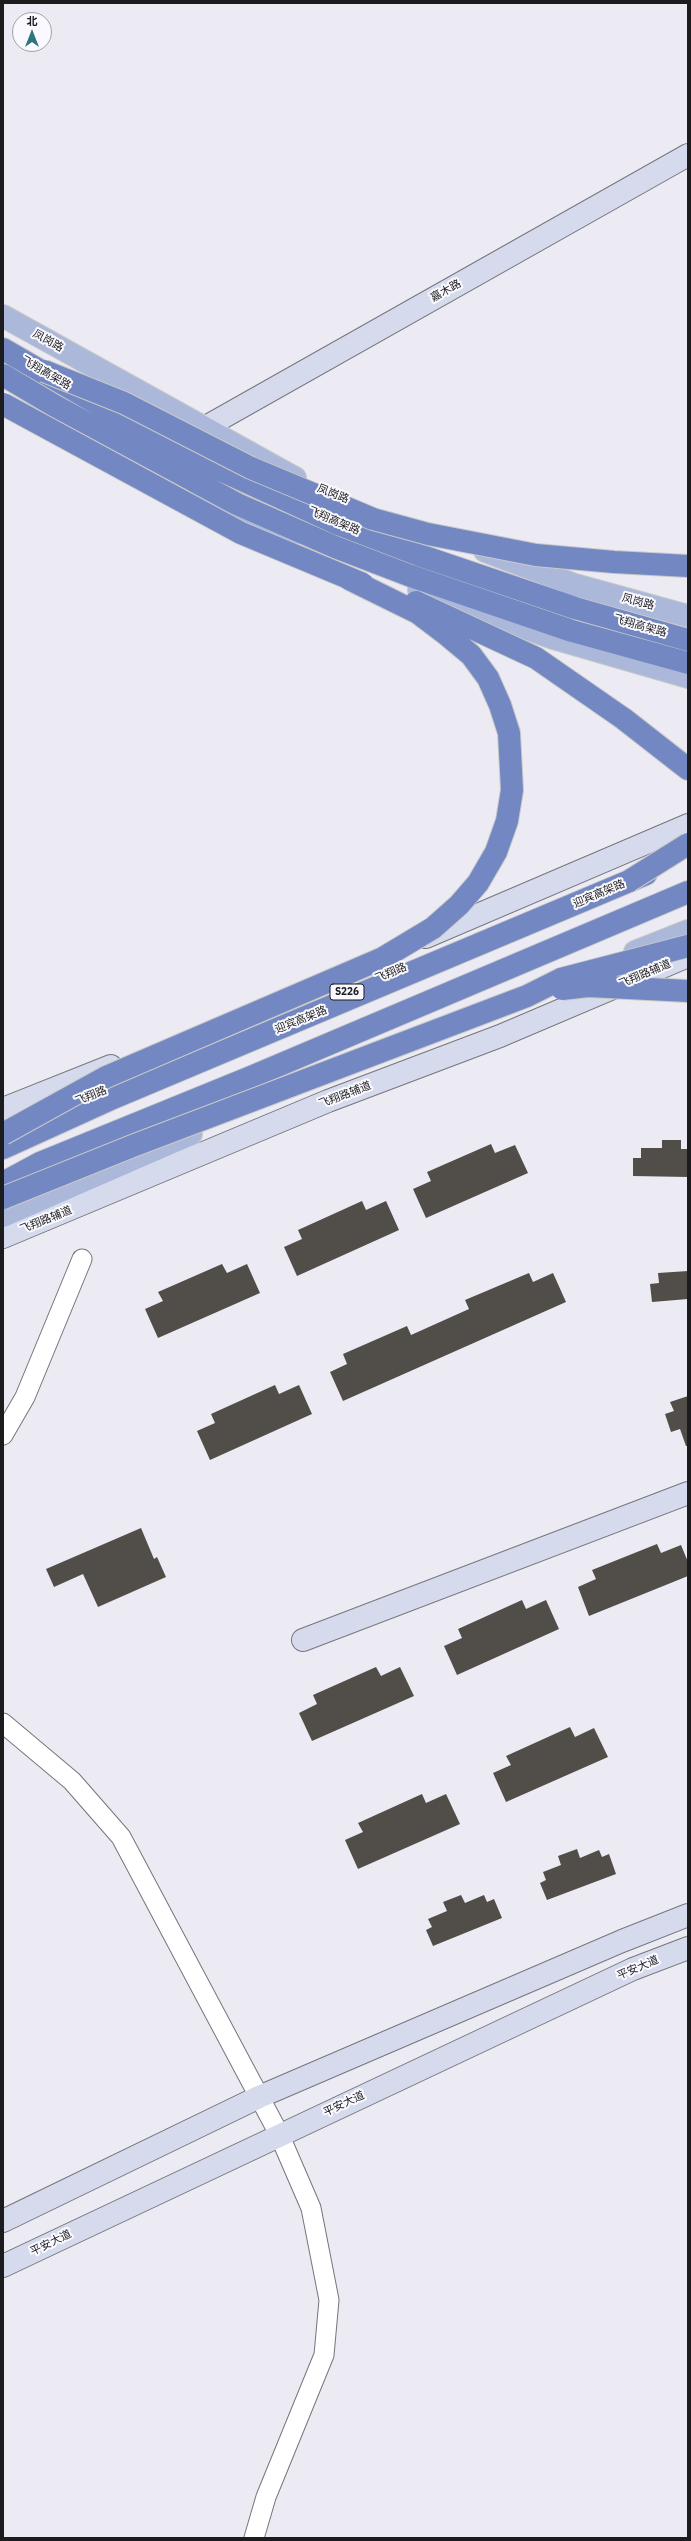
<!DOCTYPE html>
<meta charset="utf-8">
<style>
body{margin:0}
#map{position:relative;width:691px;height:2541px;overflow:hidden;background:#ecebf3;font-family:"IBM Plex Sans","Noto Sans SC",sans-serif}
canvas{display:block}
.frame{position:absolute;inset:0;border:4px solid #1c1c1e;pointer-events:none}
.north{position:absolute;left:12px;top:12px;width:40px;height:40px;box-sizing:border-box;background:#f9f9ff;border:1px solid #a1a1a5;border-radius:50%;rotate:0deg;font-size:11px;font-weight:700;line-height:16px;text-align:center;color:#1c1c1e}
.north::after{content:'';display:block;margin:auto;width:14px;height:18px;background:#2d767b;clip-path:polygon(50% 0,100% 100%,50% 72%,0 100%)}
</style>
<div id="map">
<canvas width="691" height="2541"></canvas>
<div class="frame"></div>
<div class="north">北</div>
</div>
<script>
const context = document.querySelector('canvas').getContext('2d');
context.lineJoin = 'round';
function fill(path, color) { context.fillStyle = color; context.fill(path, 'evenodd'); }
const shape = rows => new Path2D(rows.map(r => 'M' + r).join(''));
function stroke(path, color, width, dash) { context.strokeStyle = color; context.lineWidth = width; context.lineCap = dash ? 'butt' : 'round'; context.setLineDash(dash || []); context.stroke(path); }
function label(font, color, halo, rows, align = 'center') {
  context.font = font + ' "IBM Plex Sans","Noto Sans SC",sans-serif'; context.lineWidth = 4; context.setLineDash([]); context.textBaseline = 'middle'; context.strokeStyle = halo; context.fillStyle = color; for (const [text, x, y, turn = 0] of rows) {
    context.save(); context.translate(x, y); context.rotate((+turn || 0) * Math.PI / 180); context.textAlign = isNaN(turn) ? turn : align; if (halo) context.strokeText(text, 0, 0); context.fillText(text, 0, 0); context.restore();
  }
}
const building = shape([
 [662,1140,681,1140,681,1149,688,1149,688,1177,633,1176,633,1158,641,1158,641,1148,662,1148],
 [491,1144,495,1153,515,1145,528,1173,426,1218,413,1189,431,1181,427,1172],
 [362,1201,366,1210,386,1201,399,1230,297,1276,284,1247,302,1239,298,1230],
 [222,1264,227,1273,247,1264,260,1293,158,1338,145,1309,163,1301,158,1292],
 [688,1271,688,1299,652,1302,650,1284,659,1283,658,1273],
 [529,1273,533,1282,553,1273,566,1302,343,1401,330,1372,347,1364,343,1354,407,1326,411,1335,469,1309,465,1300],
 [275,1385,279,1394,299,1385,312,1414,210,1460,197,1431,215,1423,211,1414],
 [688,1396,688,1446,686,1446,680,1429,671,1432,665,1414,674,1411,670,1402],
 [141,1528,154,1559,157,1557,166,1577,98,1607,83,1574,54,1587,46,1569],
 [657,1544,661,1553,681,1545,688,1562,688,1576,589,1616,578,1587,596,1579,592,1570],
 [522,1600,526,1609,546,1600,559,1629,457,1675,444,1646,462,1638,458,1629],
 [376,1667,381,1676,400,1667,414,1696,312,1741,299,1713,317,1704,313,1695],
 [570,1727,575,1737,594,1728,608,1757,506,1802,493,1773,511,1765,506,1756],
 [422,1794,426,1803,446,1794,460,1824,358,1869,345,1840,363,1832,358,1823],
 [577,1849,580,1858,599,1850,602,1857,609,1854,616,1874,547,1900,540,1883,546,1880,543,1872,561,1865,558,1856],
 [461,1895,465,1903,484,1895,487,1902,494,1899,502,1918,433,1946,426,1930,432,1927,428,1919,447,1911,443,1902]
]);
const street = shape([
 [3,1435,25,1397,82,1259],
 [3,1723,72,1781,121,1837,279,2134,311,2208,329,2300,324,2355,266,2497,254,2538]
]);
const secondary = shape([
 [204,428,688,155],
 [426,937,688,825],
 [3,1109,111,1066],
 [3,1237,328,1101,500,1036,688,956],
 [303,1640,688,1493],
 [3,2221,259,2097,622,1941,688,1915],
 [3,2266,633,1969,688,1948]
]);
const primary = shape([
 [3,316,295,478],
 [197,500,289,538],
 [485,551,572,584,688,616],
 [419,590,553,638,688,677],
 [635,952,688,931],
 [3,1216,191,1134]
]);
const highway = shape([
 [3,349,179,451,338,524,419,555,575,608,688,640],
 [3,375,55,406,237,504,335,547,411,576,572,631,688,663],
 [624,719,688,769],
 [3,1148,113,1098,646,874],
 [3,1183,40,1163,251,1077,688,892]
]);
const highwayBridge = shape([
 [44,371,124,403,251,468,373,519,428,534,536,555,614,562,688,566],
 [3,404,241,533,363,584],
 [416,602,536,658,624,719],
 [629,881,688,844],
 [562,989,588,986,688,991],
 [3,1134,106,1077,383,958,433,928,459,905,478,883,496,852,507,821,512,790,509,733,500,705,488,678,471,655,447,635,418,613,349,579],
 [3,1198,135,1145,527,996,561,979,688,946]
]);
const shields = [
 [347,992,34]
];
const shieldNames = [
 ["S226",347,992]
];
const streetNames = [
 ["嘉木路",446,291,-29],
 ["凤岗路",48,341,29],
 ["飞翔高架路",46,373,30],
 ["凤岗路",333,494,21],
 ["飞翔高架路",334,521,23],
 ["凤岗路",638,602,15],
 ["飞翔高架路",640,626,16],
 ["迎宾高架路",599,894,-23],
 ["飞翔路",391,973,-23],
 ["飞翔路辅道",645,974,-23],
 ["迎宾高架路",301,1020,-22],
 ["飞翔路辅道",345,1095,-21],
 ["飞翔路",91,1096,-22],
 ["飞翔路辅道",46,1220,-22],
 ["平安大道",638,1968,-23],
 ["平安大道",344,2104,-25],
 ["平安大道",51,2243,-26]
];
fill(building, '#514d48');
stroke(street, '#76757c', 21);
stroke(secondary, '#76757c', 24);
stroke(primary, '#c9c9c9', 24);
stroke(highway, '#c9c9c9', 24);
stroke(street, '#fff', 19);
stroke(secondary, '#d5dbed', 22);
stroke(primary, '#abb8da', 22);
stroke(highway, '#7388c2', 22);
stroke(highwayBridge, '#c9c9c9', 24, []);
stroke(highwayBridge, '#7388c2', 22);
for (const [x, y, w] of shields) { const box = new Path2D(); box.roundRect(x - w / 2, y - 8, w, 16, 3); context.fillStyle = '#f9f9ff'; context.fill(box); stroke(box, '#1c1c1e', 1); }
label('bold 10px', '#1c1c1e', null, shieldNames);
label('11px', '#1c1c1e', '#f9f9ff', streetNames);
</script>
